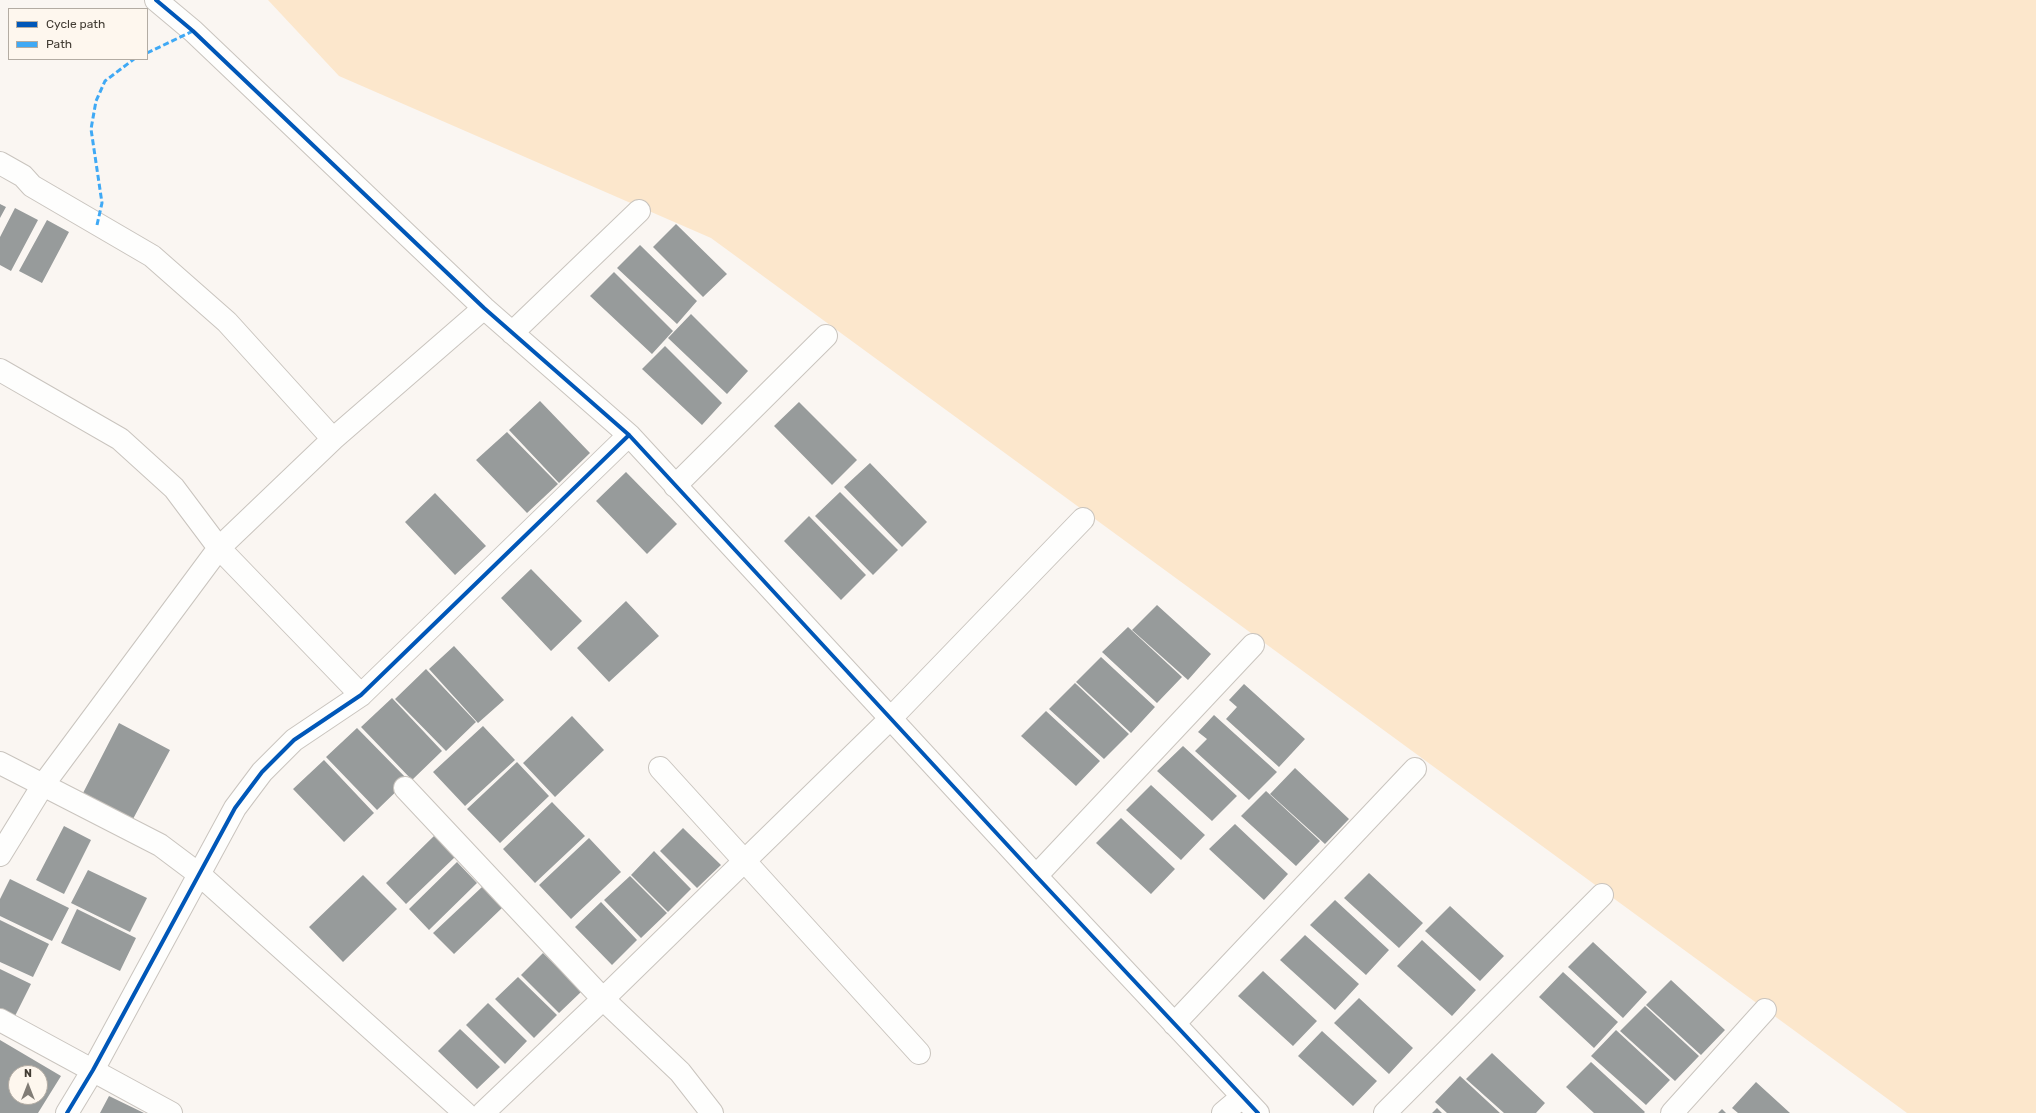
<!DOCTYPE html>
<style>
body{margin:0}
#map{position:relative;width:2036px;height:1113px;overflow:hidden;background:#faf6f2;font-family:Rubik,sans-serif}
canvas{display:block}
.legend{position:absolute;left:8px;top:8px;width:140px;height:52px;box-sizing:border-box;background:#fef7ee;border:1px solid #b3aca3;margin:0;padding:5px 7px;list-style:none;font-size:12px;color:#423c33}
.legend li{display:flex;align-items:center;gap:8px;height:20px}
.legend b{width:20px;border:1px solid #b3aca3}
.north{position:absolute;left:8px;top:1065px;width:40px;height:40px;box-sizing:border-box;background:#fef7ee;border:1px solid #b3aca3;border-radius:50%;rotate:0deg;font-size:11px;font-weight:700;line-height:16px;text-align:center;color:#423c33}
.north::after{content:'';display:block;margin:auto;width:14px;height:18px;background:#827d76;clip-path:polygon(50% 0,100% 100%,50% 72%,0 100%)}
</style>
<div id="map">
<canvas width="2036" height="1113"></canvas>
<ul class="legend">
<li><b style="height:5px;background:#0057b8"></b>Cycle path</li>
<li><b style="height:5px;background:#3fa9f5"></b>Path</li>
</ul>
<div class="north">N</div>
</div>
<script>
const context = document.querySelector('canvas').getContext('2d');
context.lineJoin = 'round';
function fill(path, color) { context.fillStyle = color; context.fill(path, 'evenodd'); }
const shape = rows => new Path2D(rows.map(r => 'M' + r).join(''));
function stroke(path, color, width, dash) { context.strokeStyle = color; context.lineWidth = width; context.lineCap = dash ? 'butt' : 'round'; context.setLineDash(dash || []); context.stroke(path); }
const green = shape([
 [268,0,2036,0,2036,1113,1907,1113,711,238,339,76]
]);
const building = shape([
 [0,204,6,207,0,218],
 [15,208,38,220,11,271,0,265,0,237],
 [47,220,69,232,42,283,19,271],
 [676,224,727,274,703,297,653,247],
 [640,245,697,301,677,324,617,268],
 [614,272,673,331,652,354,590,296],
 [691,314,748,371,727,394,668,338],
 [665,346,722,403,702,425,642,369],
 [540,401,590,453,559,483,509,430],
 [799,402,857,460,832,485,774,426],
 [507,432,558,484,527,513,476,460],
 [870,463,927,522,902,547,844,487],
 [626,472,677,524,647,554,596,501],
 [840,492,898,550,873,575,815,516],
 [435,493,486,546,455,575,405,522],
 [809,516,866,575,841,600,784,541],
 [531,569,582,621,551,651,501,598],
 [626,601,659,636,609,682,577,648],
 [1157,605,1211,654,1188,680,1132,630],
 [1128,627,1182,677,1157,703,1102,652],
 [454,646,504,700,478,723,429,669],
 [1101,657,1155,707,1131,733,1076,682],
 [426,669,476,722,446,751,395,699],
 [1075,683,1129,734,1104,759,1049,709],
 [1244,684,1305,739,1279,767,1226,719,1237,707,1229,700],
 [392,698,442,751,412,780,361,727],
 [1046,711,1100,761,1076,786,1021,736],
 [1214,715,1277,772,1249,800,1195,751,1207,739,1198,732],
 [572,716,604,750,555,797,523,763],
 [119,723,170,750,133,819,83,793],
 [483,726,515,760,465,806,433,772],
 [357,728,408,780,377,810,326,757],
 [1183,746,1237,796,1212,821,1157,771],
 [324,760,374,813,344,842,293,789],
 [517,762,549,796,500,843,467,809],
 [1295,768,1349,819,1325,844,1270,794],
 [1151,785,1205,835,1181,860,1126,810],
 [1266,791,1320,841,1296,866,1241,816],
 [552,802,585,836,535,883,503,849],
 [1121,818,1175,869,1151,894,1096,843],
 [1235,824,1288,874,1264,900,1209,849],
 [64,826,91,840,64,894,36,880],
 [683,828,721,865,697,888,660,851],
 [434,836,455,857,406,904,386,883],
 [589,838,621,872,571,919,539,885],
 [654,851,691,889,668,912,631,875],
 [457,862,477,883,429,930,409,909],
 [88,870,147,898,130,932,71,903],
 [1369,873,1423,923,1399,948,1344,898],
 [363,875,397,909,343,962,309,927],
 [630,876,667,913,641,938,604,900],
 [10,879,69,908,52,941,0,916,0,899],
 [482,887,502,908,454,954,433,933],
 [1335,900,1389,950,1366,975,1310,925],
 [601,902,637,940,612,965,575,927],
 [1450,906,1504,956,1480,981,1425,931],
 [77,909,136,938,120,971,61,943],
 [0,920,49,944,33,977,0,962],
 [1305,935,1359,984,1335,1010,1280,960],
 [1422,940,1476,990,1452,1016,1397,966],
 [1593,942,1647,992,1623,1018,1568,967],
 [543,953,582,991,559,1013,521,975],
 [0,969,31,984,14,1018,0,1011],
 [1263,971,1317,1021,1293,1046,1238,996],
 [1563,972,1618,1022,1594,1048,1539,997],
 [518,977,557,1015,534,1038,495,999],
 [1671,980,1725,1030,1701,1055,1646,1005],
 [1359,998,1413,1048,1389,1074,1334,1023],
 [488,1003,527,1041,505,1064,466,1025],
 [1645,1006,1699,1056,1675,1081,1620,1031],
 [460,1029,500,1067,477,1089,438,1051],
 [1616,1030,1670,1080,1646,1105,1591,1056],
 [1322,1031,1377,1081,1353,1106,1298,1056],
 [0,1040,61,1076,38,1113,0,1113],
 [16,1073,40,1073,40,1097,16,1097],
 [1492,1053,1545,1103,1536,1113,1504,1113,1466,1079],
 [1591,1062,1645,1112,1644,1113,1594,1113,1566,1087],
 [1460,1076,1500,1113,1447,1113,1435,1102],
 [1756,1082,1790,1113,1738,1113,1732,1108],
 [109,1096,144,1113,100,1113],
 [1437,1108,1442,1113,1432,1113],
 [1722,1109,1726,1113,1718,1113]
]);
const minor = shape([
 [156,0,193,31,484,308,629,435,1036,876,1258,1113],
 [0,163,23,176,32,186,152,256,227,322,333,439],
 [512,333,639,211],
 [0,370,120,439,174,488,219,548,361,695],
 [675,486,826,336],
 [0,763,160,845,200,875,465,1113],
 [660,768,919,1053],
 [405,788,603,999,680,1072,712,1113],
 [0,855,43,785,219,548,333,439,484,308],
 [1036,876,1253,645],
 [0,1020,171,1113],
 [1174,1024,1415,769],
 [67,1113,93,1070,235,808,262,772,294,740,361,695,629,435],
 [483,1113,603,999,890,719,1083,519],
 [1223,1113,1242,1097],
 [1385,1113,1602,895],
 [1672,1113,1765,1010]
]);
const quiet = shape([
 [147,53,193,31],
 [97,225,102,203,91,129,96,101,105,81,134,59]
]);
const cycleway = shape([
 [156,0,193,31,484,308,629,435,1036,876,1258,1113],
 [67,1113,93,1070,235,808,262,772,294,740,361,695,629,435]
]);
fill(green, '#fce7cc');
fill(building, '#979b9b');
stroke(minor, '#c9c4be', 24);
stroke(minor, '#fefefd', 22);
stroke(quiet, '#3fa9f5', 3, [6, 3]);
stroke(cycleway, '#0057b8', 4);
</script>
